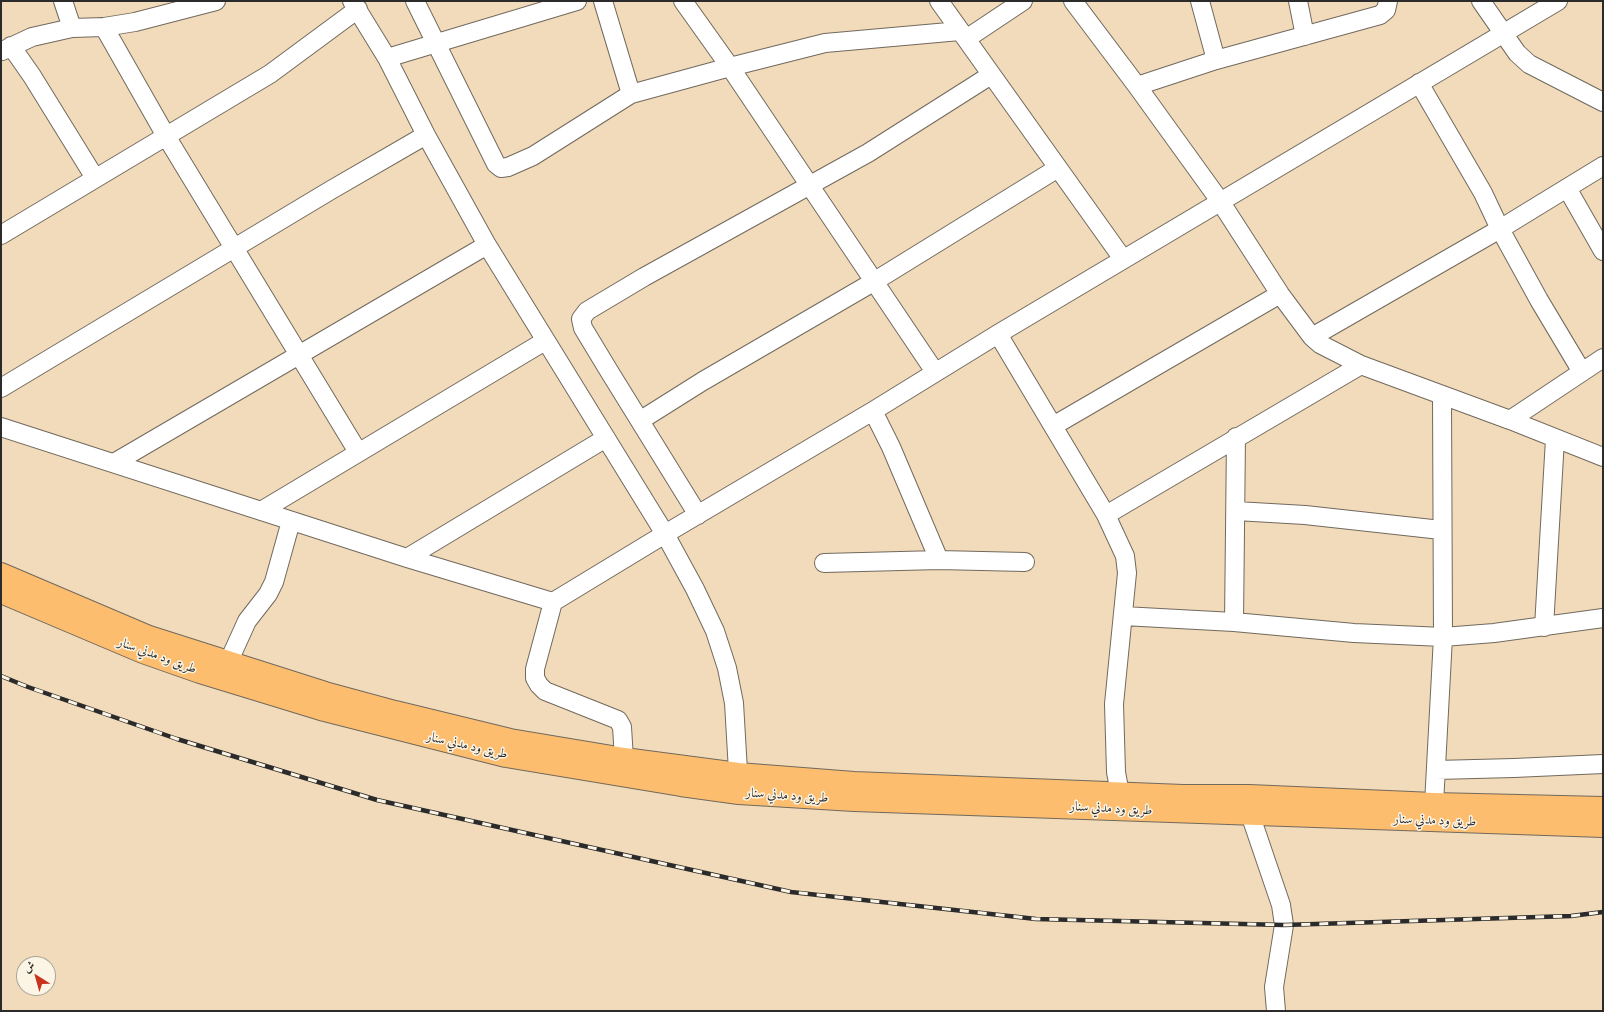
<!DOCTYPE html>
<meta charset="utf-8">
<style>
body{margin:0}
#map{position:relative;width:1604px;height:1012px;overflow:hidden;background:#f2dbbb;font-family:"IM FELL French Canon",Amiri,serif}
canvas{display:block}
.frame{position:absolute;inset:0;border:2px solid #2b2b2b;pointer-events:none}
.north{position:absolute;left:16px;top:956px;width:40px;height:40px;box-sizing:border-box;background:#fcf5e5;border:1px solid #a8a49b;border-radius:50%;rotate:323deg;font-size:11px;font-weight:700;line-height:16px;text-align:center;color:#2b2b2b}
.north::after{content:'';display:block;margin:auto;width:14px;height:18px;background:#c8321e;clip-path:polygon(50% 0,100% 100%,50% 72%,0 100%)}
</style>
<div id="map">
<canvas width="1604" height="1012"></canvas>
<div class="frame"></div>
<div class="north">ش</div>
</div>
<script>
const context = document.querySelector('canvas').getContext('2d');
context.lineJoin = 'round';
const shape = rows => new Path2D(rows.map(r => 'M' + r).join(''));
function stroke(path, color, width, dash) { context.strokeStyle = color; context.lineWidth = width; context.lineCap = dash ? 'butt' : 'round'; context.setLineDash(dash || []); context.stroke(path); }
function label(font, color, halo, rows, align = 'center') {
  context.font = font + ' "IM FELL French Canon",Amiri,serif'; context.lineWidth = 3; context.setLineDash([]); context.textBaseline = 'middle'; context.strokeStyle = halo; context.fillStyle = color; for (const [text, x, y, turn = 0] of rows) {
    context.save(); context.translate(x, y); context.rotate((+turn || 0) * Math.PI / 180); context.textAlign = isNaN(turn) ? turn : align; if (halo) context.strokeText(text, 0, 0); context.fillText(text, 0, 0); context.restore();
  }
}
const minor = shape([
 [63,1,72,28,104,27,135,22,216,1],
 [352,1,387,58,426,135,487,245,665,534,695,589,715,631,727,668,734,703,739,788],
 [415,1,496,164,501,168,508,167,533,156,631,94,730,67,825,43,960,31],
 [603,1,631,94],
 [683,1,730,67,935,372],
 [939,1,1123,259],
 [1073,1,1137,86,1220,201,1280,294,1312,337,1320,344,1361,365,1510,420,1603,457],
 [1200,1,1216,60],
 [1298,1,1305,36],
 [1481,1,1517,53,1529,64,1603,102],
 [104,27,166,136,358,452],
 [966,39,1023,1],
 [11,46,32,76,95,178],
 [2,51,32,37,72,28],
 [387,58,577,1],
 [1419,83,1483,193,1500,229,1539,300,1582,372],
 [1137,86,1216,60,1380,15,1386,10,1388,1],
 [1567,188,1603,251],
 [1,235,270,74,358,9],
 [998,334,1106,515,1125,556,1127,573,1114,704,1116,772,1122,805],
 [1312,337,1500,229,1603,166],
 [1,388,331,190,426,135],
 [873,411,891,447,939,560],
 [641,420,703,381,875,281,1058,168],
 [1510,420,1603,358],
 [1053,426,1280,294],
 [1,427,407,558,553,602],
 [114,463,487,245],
 [261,511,545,341],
 [1236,511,1305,515,1441,530],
 [698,515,609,371,583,328,581,319,587,311,644,277,868,153,991,75],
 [1106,515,1361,365],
 [407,558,606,438],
 [824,563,939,560,1025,562],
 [1123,616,1234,622,1354,633,1443,637,1494,633,1603,618],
 [1234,622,1236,437],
 [1544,627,1555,439],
 [228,663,247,621,268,594,274,582,291,521],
 [624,759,622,727,618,720,545,691,539,685,535,678,535,669,553,602,665,534,873,411,998,334,1558,1],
 [1436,770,1514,768,1603,764],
 [1249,802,1250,814,1281,905,1284,925,1274,987,1276,1011],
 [1434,804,1443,637,1442,396]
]);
const highway = shape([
 [1,574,149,637,325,693,395,712,510,740,624,759,738,774,854,783,1183,796,1249,796,1434,804,1603,808],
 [1,592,143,652,200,672,321,709,506,756,681,785,739,793,854,800,1603,826]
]);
const rail = shape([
 [1,676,28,687,177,739,377,800,791,892,1036,919,1284,925,1571,916,1603,912]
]);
const streetNames = [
 ["طريق ود مدني سنار",157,656,20],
 ["طريق ود مدني سنار",467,746,13],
 ["طريق ود مدني سنار",787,796,4],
 ["طريق ود مدني سنار",1111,809,3],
 ["طريق ود مدني سنار",1435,821,2]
];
stroke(minor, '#71695d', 20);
stroke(highway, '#71695d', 24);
stroke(minor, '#fff', 18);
stroke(highway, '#fcbd6f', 22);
stroke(rail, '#2b2b2b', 4.5);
stroke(rail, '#fcf5e5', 3, [9]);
label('13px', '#2b2b2b', '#fcf5e5', streetNames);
</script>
